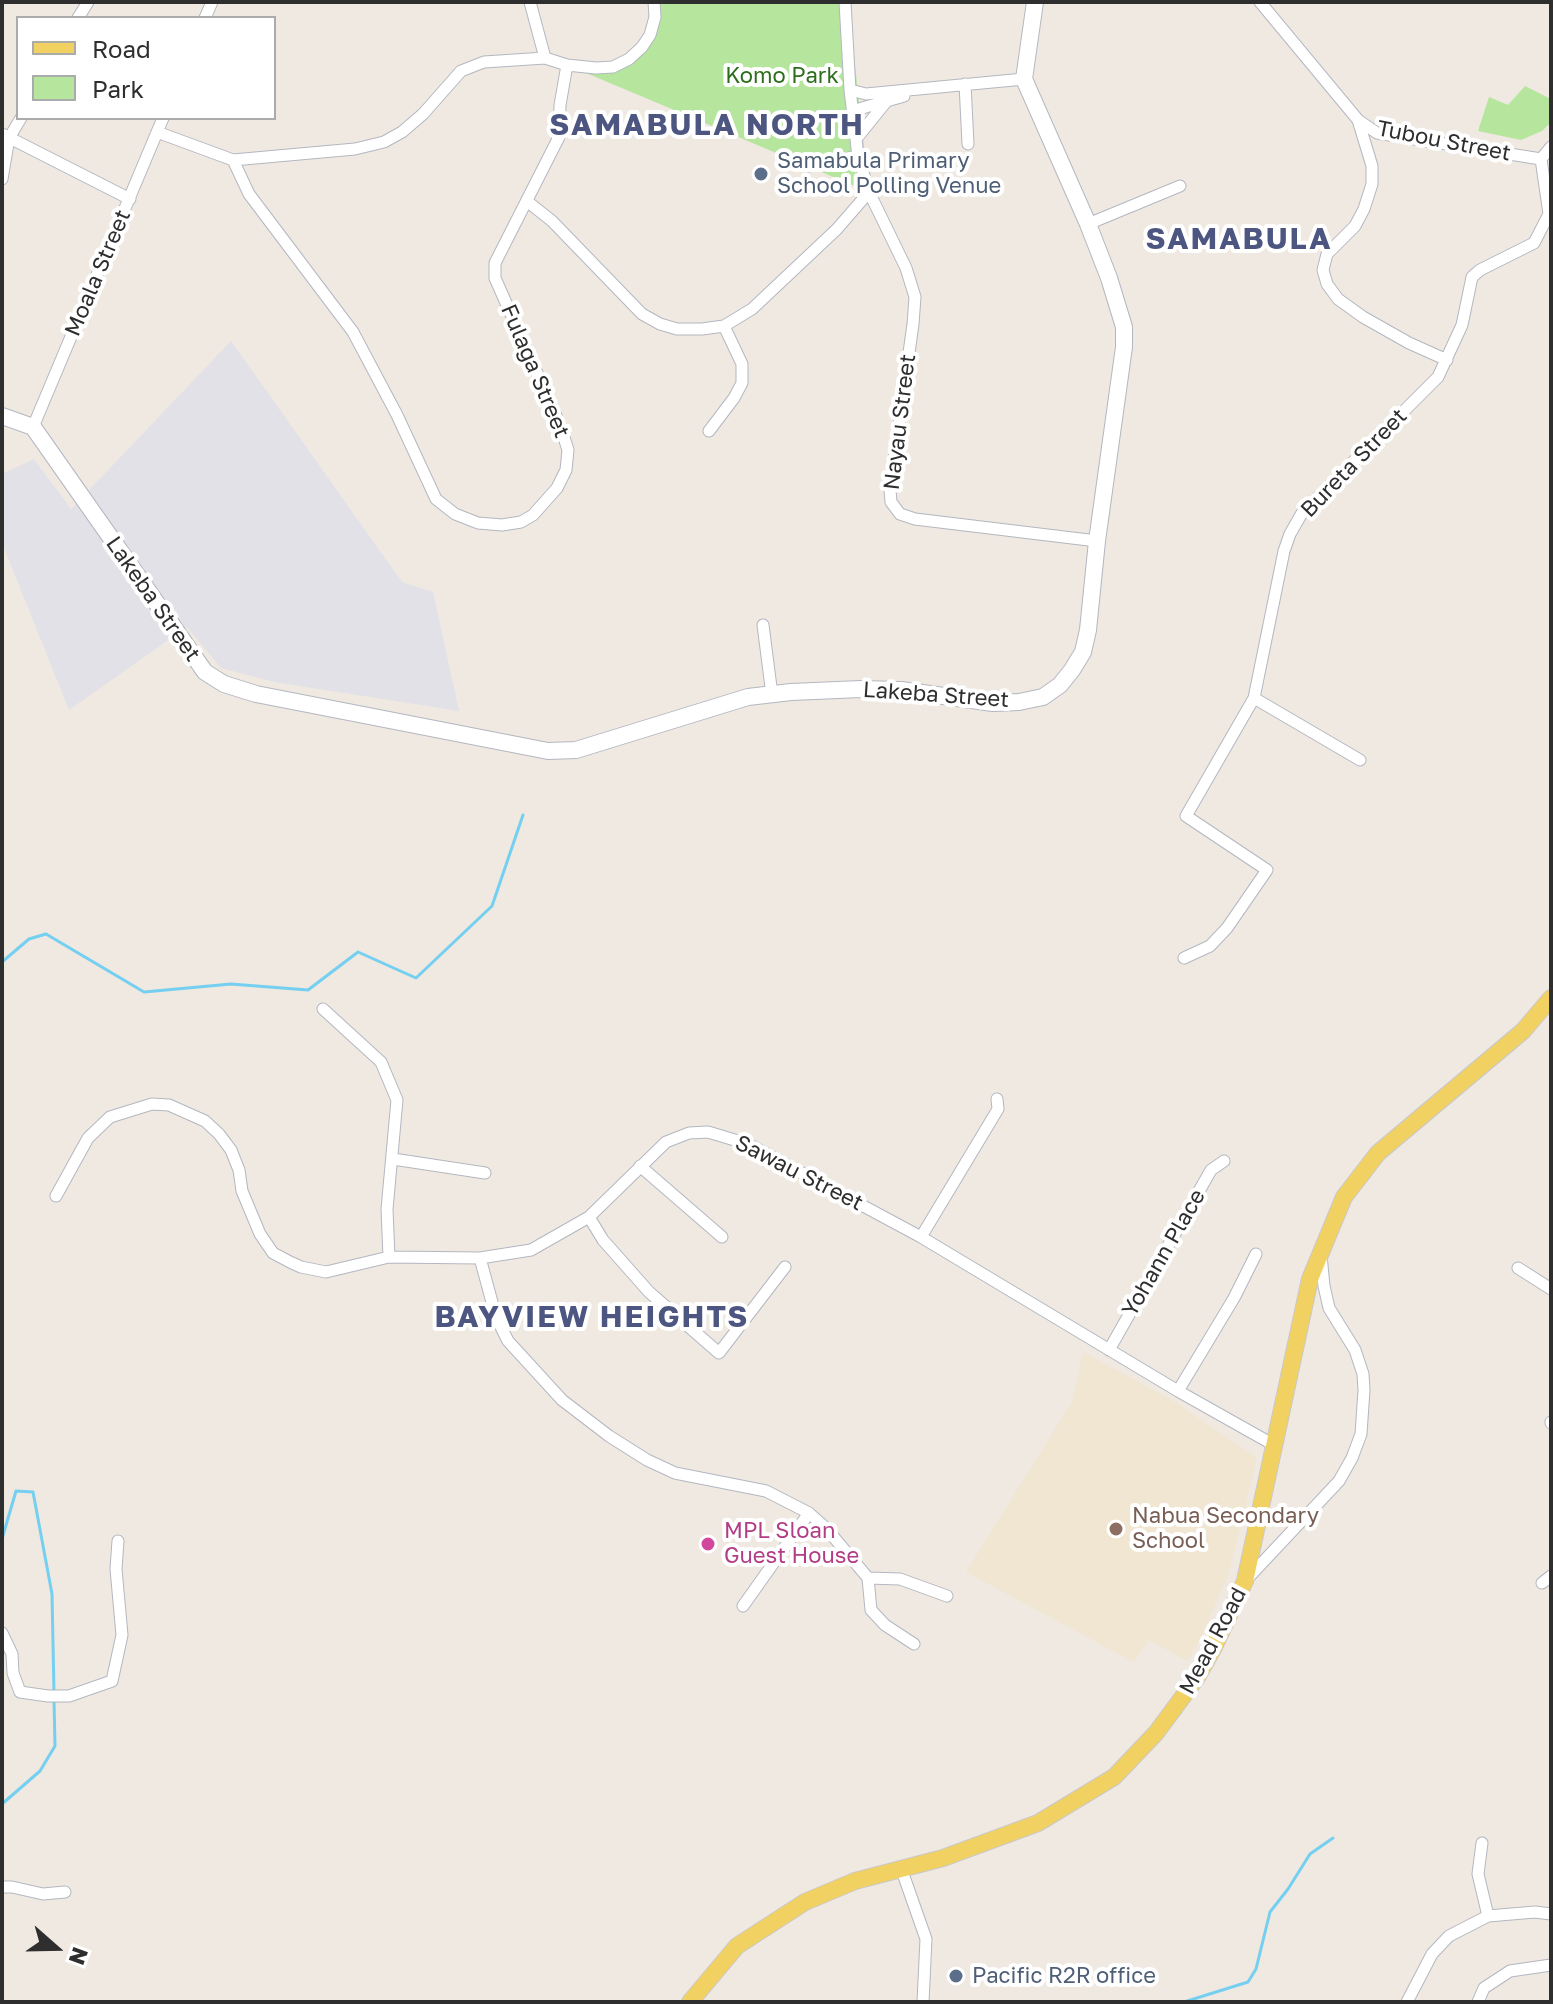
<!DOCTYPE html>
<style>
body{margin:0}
#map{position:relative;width:1553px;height:2004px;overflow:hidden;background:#efe9e1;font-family:"Golos Text",sans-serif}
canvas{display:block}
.frame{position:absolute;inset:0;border:4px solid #2e2e2e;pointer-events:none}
.legend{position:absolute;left:16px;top:16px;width:260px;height:104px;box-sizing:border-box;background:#fff;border:2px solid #ababab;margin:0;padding:10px 14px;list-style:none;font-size:24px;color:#2e2e2e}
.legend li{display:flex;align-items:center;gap:16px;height:40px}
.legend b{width:40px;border:2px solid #ababab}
.north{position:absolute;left:16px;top:1908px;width:80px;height:80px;-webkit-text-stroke:6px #fff;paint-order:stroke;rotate:110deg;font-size:22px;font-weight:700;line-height:32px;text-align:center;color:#2e2e2e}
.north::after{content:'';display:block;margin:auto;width:28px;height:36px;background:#2e2e2e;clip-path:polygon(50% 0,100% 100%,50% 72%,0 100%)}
</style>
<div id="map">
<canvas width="1553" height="2004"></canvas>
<div class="frame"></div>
<ul class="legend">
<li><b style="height:10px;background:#f2d163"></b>Road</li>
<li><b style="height:22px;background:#b6e59e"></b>Park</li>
</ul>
<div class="north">N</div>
</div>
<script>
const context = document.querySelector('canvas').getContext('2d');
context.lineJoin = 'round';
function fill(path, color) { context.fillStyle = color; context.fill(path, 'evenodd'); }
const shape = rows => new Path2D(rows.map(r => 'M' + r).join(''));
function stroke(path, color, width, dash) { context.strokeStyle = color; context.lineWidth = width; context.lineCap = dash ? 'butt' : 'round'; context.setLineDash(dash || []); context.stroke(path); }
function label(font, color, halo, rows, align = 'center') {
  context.font = font + ' "Golos Text",sans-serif'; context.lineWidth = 8; context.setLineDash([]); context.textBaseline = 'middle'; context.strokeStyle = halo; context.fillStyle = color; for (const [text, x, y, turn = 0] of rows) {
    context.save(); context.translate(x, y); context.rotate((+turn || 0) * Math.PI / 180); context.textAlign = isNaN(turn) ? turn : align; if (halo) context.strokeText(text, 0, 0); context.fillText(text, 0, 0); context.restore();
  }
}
const industrial = shape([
 [231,341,402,582,433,592,459,711,274,682,221,668,187,627,69,710,2,543,2,474,34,459,71,509]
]);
const education = shape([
 [1083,1352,1172,1400,1257,1458,1229,1573,1200,1640,1187,1661,1149,1640,1134,1662,966,1572,1072,1402]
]);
const green = shape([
 [649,2,848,2,869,192,567,65,613,70,641,47,652,8],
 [1525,86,1551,99,1551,122,1542,131,1521,140,1478,131,1489,97,1508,105]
]);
const stream = shape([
 [2,962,29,939,46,934,144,992,231,984,308,990,358,952,416,978,492,906,523,815],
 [2,1539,16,1491,33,1492,52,1594,54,1693],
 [2,1804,40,1771,55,1746,54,1700],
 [1184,2002,1248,1982,1256,1969,1270,1912,1288,1889,1310,1854,1333,1838]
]);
const street = shape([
 [530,2,545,58],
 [845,2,850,90,858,156,869,192,906,268,915,297,913,324,890,490,891,502,900,514,915,519,1097,541],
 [1260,2,1358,120,1377,133,1541,159],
 [78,18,88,2],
 [205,18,212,2],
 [965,84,968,144],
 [850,90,866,94,1024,79],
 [852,111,904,96],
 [1358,120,1372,166,1372,184,1364,209,1355,226,1327,254,1323,270,1327,284,1338,299,1363,317,1409,343,1447,360],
 [157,132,233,160,355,149,384,142,402,132,423,114,461,71,484,62,545,58,567,65,596,68,613,67,629,59,642,47,650,35,655,17,654,2],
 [2,134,130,199],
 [856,139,886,102],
 [1541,159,1551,147],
 [233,160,249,194,353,332,397,415,436,499,455,514,478,523,502,525,521,522,533,515,557,488,566,470,568,450,560,425,495,278,495,263,559,137,560,105,567,65],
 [784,161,809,166,858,156],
 [2,179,9,138,21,118],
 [528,202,552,221,642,314,660,324,677,329,702,329,724,326,752,309,837,229,869,192],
 [1088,224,1180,186],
 [33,427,163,118],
 [709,431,734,398,742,383,742,364,724,326],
 [763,625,772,695],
 [1254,698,1360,760],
 [1184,958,1210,946,1227,928,1267,870,1186,816,1254,698,1284,551,1290,534,1302,513,1438,377,1462,325,1472,277,1480,270,1534,243,1549,214,1541,159],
 [323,1009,381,1062,397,1100,387,1209,389,1257],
 [393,1159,485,1173],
 [640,1166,722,1237],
 [56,1196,88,1138,110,1117,152,1104,169,1105,205,1121,219,1134,231,1150,239,1170,242,1191,260,1234,273,1253,290,1262,301,1267,326,1272,389,1257,480,1258,531,1250,589,1217,666,1142,689,1133,708,1132,748,1144,921,1237,1178,1391,1274,1445],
 [589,1217,603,1240,649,1292,719,1353,785,1267],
 [921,1237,998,1109,997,1099],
 [480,1258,496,1317,508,1341,562,1400,609,1436,647,1460,675,1473,766,1491,809,1513,826,1528,868,1578,871,1610,885,1625,914,1644],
 [1518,1268,1551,1289],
 [1109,1350,1211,1170,1224,1161],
 [1178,1391,1234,1298,1256,1254],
 [1551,1423,1551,1422],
 [868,1578,900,1579,947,1596],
 [1247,1579,1339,1481,1352,1458,1361,1434,1364,1390,1363,1374,1355,1350,1329,1308,1324,1286,1321,1255],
 [1542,1583,1551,1576],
 [743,1606,809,1513],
 [2,1633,12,1654,13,1673,20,1692,48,1696,69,1696,112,1681,122,1635,116,1569,118,1541],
 [1482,1843,1478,1874,1488,1916],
 [901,1868,926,1939,923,2002],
 [2,1887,12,1887,43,1894,65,1892],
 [1407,2002,1432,1954,1449,1936,1488,1916,1535,1912,1551,1914],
 [1478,2002,1484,1988,1510,1971,1551,1965]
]);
const secondary = shape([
 [2,416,33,427,205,672,224,684,256,694,548,751,576,750,748,697,791,692,861,689,901,690,993,703,1019,702,1043,697,1060,685,1072,670,1083,652,1088,630,1097,541,1124,347,1124,327,1109,278,1088,224,1024,79,1035,2]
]);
const primary = shape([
 [690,2002,737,1946,805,1902,855,1881,943,1858,1038,1823,1114,1777,1156,1733,1196,1679,1214,1647,1245,1581,1310,1279,1344,1197,1378,1153,1523,1031,1551,998]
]);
const markers = [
 [761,174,8,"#5c6f8a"],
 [1116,1529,8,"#8d6e63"],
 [708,1544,8,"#d1479c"],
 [956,1976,8,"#5c6f8a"]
];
const parkNames = [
 ["Komo Park",782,76]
];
const streetNames = [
 ["Tubou Street",1444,141,11],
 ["Moala Street",98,273,-67],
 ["Fulaga Street",535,371,67],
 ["Nayau Street",900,422,-83],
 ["Bureta Street",1354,463,-46],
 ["Lakeba Street",153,599,55],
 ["Lakeba Street",936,695,4],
 ["Sawau Street",799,1173,27],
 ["Yohann Place",1164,1253,-60],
 ["Mead Road",1213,1641,-62]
];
const serviceNames = [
 ["Samabula Primary",777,161],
 ["School Polling Venue",777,186],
 ["Pacific R2R office",972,1976]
];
const educationNames = [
 ["Nabua Secondary",1132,1516],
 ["School",1132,1541]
];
const hotelNames = [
 ["MPL Sloan",724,1531],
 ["Guest House",724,1556]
];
const districtNames = [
 ["SAMABULA NORTH",707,125],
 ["SAMABULA",1239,239],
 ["BAYVIEW HEIGHTS",592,1317]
];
fill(industrial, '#e3e1e8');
fill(education, '#f0e6d1');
fill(green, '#b6e59e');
stroke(stream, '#75cff0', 3);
stroke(street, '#b4b7c1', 13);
stroke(secondary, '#b4b7c1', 18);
stroke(primary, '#c9c9c9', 18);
stroke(street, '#fff', 11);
stroke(secondary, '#fff', 16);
stroke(primary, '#f2d163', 16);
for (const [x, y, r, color] of markers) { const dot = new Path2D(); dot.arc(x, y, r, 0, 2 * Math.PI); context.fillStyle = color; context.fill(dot); stroke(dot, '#fff', 3); }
label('22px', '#2c6e1b', '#fff', parkNames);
label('22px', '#2e2e2e', '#fff', streetNames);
label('22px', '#4e5e75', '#fff', serviceNames, 'left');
label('22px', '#785e54', '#fff', educationNames, 'left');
label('22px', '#b23c85', '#fff', hotelNames, 'left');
context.letterSpacing = '2px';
label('bold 30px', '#4d5680', '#fff', districtNames);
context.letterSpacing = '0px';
</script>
